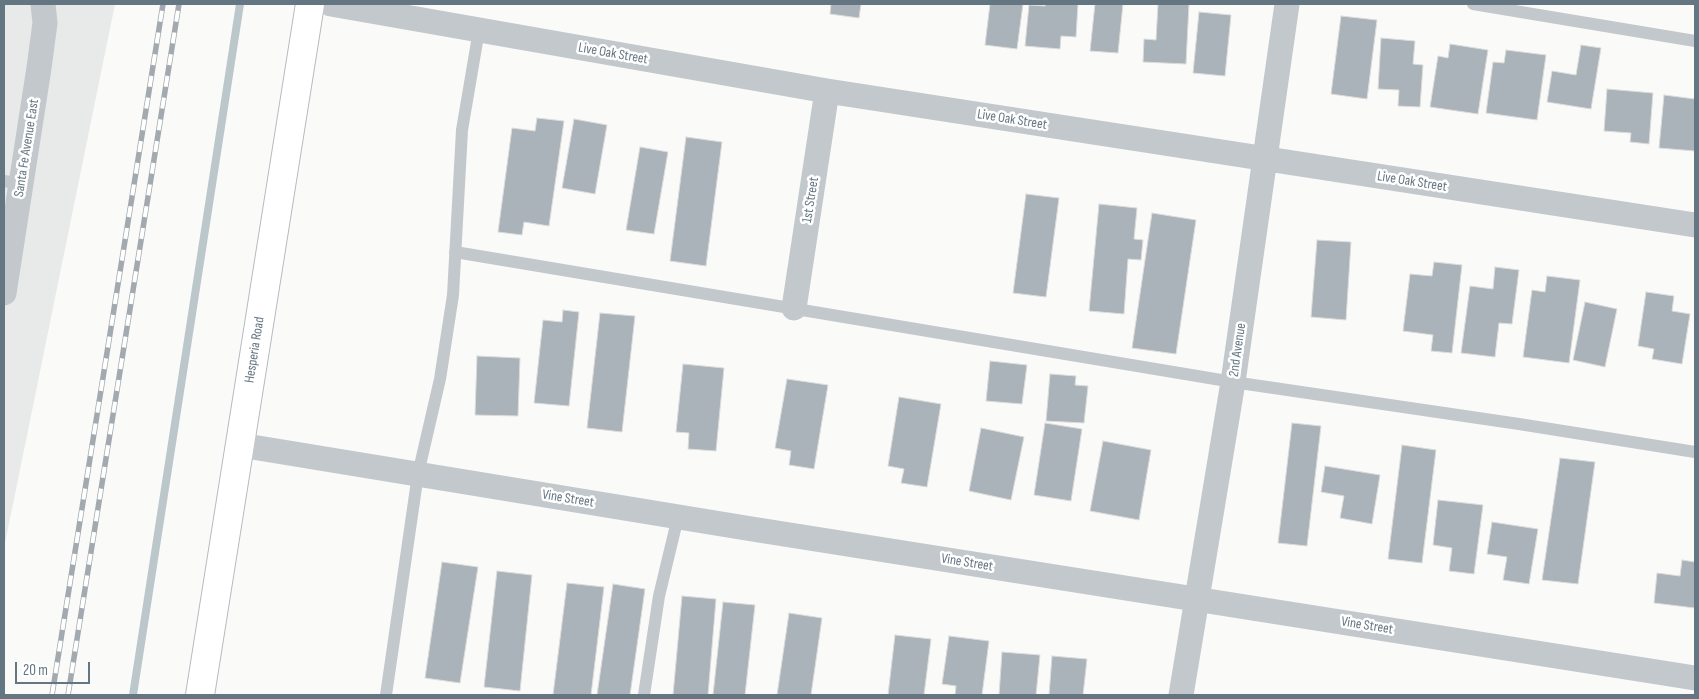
<!DOCTYPE html>
<style>
body{margin:0}
#map{position:relative;width:1699px;height:699px;overflow:hidden;background:#fafaf8;font-family:"Sofia Sans Condensed",sans-serif}
canvas{display:block}
.frame{position:absolute;inset:0;border:5px solid #657683;pointer-events:none}
.scale{position:absolute;left:15px;top:662px;width:75px;height:22px;box-sizing:border-box;border:2px solid #657683;border-top:0;padding-left:6px;font-size:15px;line-height:18px;white-space:nowrap;color:#657683;-webkit-text-stroke:4px #fff;paint-order:stroke}
</style>
<div id="map">
<canvas width="1699" height="699"></canvas>
<div class="frame"></div>
<div class="scale">20 m</div>
</div>
<script>
const context = document.querySelector('canvas').getContext('2d');
context.lineJoin = 'round';
function fill(path, color) { context.fillStyle = color; context.fill(path, 'evenodd'); }
const shape = rows => new Path2D(rows.map(r => 'M' + r).join(''));
function stroke(path, color, width, dash) { context.strokeStyle = color; context.lineWidth = width; context.lineCap = dash ? 'butt' : 'round'; context.setLineDash(dash || []); context.stroke(path); }
function label(font, color, halo, rows, align = 'center') {
  context.font = font + ' "Sofia Sans Condensed",sans-serif'; context.lineWidth = 5; context.setLineDash([]); context.textBaseline = 'middle'; context.strokeStyle = halo; context.fillStyle = color; for (const [text, x, y, turn = 0] of rows) {
    context.save(); context.translate(x, y); context.rotate((+turn || 0) * Math.PI / 180); context.textAlign = isNaN(turn) ? turn : align; if (halo) context.strokeText(text, 0, 0); context.fillText(text, 0, 0); context.restore();
  }
}
const built = shape([
 [4,4,115,4,4,548]
]);
const stream = shape([
 [133,695,240,4]
]);
const building = shape([
 [831,4,861,4,859,18,830,14,831,4],
 [990,4,1023,4,1017,49,985,45,990,4],
 [1046,4,1078,4,1076,37,1061,36,1060,49,1025,46,1029,5,1045,6,1046,4],
 [1095,4,1123,4,1118,53,1090,51,1095,4],
 [1158,4,1189,4,1186,64,1143,62,1144,39,1156,40,1158,4],
 [1199,12,1231,15,1225,76,1193,73,1199,12],
 [1341,16,1377,20,1367,99,1331,94,1341,16],
 [1381,38,1415,41,1413,64,1423,65,1420,107,1398,106,1399,90,1378,89,1381,38],
 [1450,44,1488,50,1478,114,1430,107,1438,56,1448,58,1450,44],
 [1581,45,1601,48,1591,109,1547,102,1552,71,1576,75,1581,45],
 [1506,50,1546,55,1537,120,1486,113,1493,62,1504,63,1506,50],
 [1607,89,1653,93,1649,144,1630,142,1631,133,1604,131,1607,89],
 [1664,95,1695,99,1695,151,1659,148,1664,95],
 [537,118,564,121,549,226,524,222,522,235,498,232,512,128,535,131,537,118],
 [574,119,607,125,595,194,562,188,574,119],
 [686,137,722,142,706,266,670,261,686,137],
 [640,147,668,152,654,234,626,230,640,147],
 [1026,194,1059,198,1046,297,1013,293,1026,194],
 [1099,204,1137,208,1134,239,1143,240,1141,260,1128,259,1124,314,1089,311,1099,204],
 [1152,213,1196,220,1176,354,1132,348,1152,213],
 [1317,240,1351,242,1346,320,1311,317,1317,240],
 [1434,262,1462,265,1452,353,1431,351,1433,335,1403,331,1410,274,1432,276,1434,262],
 [1495,267,1519,270,1512,324,1499,323,1495,357,1461,353,1470,286,1493,289,1495,267],
 [1547,276,1580,280,1569,363,1523,357,1532,290,1545,292,1547,276],
 [1646,292,1674,296,1672,311,1690,314,1682,364,1652,359,1654,349,1638,346,1646,292],
 [1585,302,1617,309,1605,367,1573,360,1585,302],
 [563,310,579,312,569,406,534,403,543,320,562,322,563,310],
 [600,313,635,316,622,432,587,428,600,313],
 [477,356,520,358,518,416,475,415,477,356],
 [990,361,1027,365,1022,404,986,401,990,361],
 [683,364,724,368,716,451,688,449,689,433,676,432,683,364],
 [1050,374,1076,376,1075,385,1088,386,1084,423,1046,421,1050,374],
 [787,379,828,385,814,469,789,465,791,451,775,448,787,379],
 [899,397,941,404,927,487,901,483,904,469,888,466,899,397],
 [1045,423,1082,429,1071,501,1034,495,1045,423],
 [1292,423,1321,426,1307,546,1278,543,1292,423],
 [981,428,1024,437,1011,500,969,491,981,428],
 [1103,441,1151,450,1139,520,1090,511,1103,441],
 [1402,445,1436,450,1422,563,1388,559,1402,445],
 [1560,458,1595,462,1578,584,1542,580,1560,458],
 [1325,466,1380,475,1372,524,1340,518,1344,496,1321,492,1325,466],
 [1438,500,1483,505,1474,574,1449,571,1452,548,1433,545,1438,500],
 [1492,522,1538,529,1529,584,1503,580,1507,557,1487,554,1492,522],
 [1682,560,1695,562,1695,608,1654,603,1657,573,1680,576,1682,560],
 [442,562,478,567,460,683,425,678,442,562],
 [497,571,532,575,520,691,484,687,497,571],
 [567,583,604,587,591,695,553,695,567,583],
 [613,584,645,589,630,695,597,695,613,584],
 [682,596,716,599,708,695,673,695,682,596],
 [723,602,755,605,745,695,713,695,723,602],
 [789,613,822,618,811,695,777,695,789,613],
 [895,635,931,639,924,695,888,695,895,635],
 [949,636,989,641,982,695,955,695,956,686,942,684,949,636],
 [1002,652,1040,655,1036,695,999,695,1002,652],
 [1052,656,1087,659,1083,695,1049,695,1052,656]
]);
const lane = shape([
 [1473,4,1695,41],
 [4,181,21,184],
 [455,252,1233,382,1519,424,1695,452],
 [386,695,418,474,440,379,453,295,462,130,479,30],
 [644,695,659,596,678,517]
]);
const street = shape([
 [331,4,827,91,1695,225],
 [4,293,39,68,45,23,43,4],
 [794,308,827,91],
 [240,445,752,529,1695,678],
 [1181,695,1233,382,1287,4]
]);
const secondary = shape([
 [200,695,310,4]
]);
const rail = shape([
 [52,695,163,4],
 [68,695,179,4]
]);
const streetNames = [
 ["Live Oak Street",613,54,10],
 ["Live Oak Street",1012,120,9],
 ["Santa Fe Avenue East",27,148,-81],
 ["Live Oak Street",1412,182,9],
 ["1st Street",811,200,-81],
 ["Hesperia Road",255,350,-81],
 ["2nd Avenue",1238,350,-82],
 ["Vine Street",568,499,9],
 ["Vine Street",967,563,9],
 ["Vine Street",1367,626,9]
];
fill(built, '#e8e9e9');
stroke(stream, '#bbc7cb', 8);
fill(building, '#aab3b9');
stroke(building, '#dcdcda', 1);
stroke(secondary, '#b3babf', 30);
stroke(lane, '#c3c8cc', 12);
stroke(street, '#c3c8cc', 25);
stroke(secondary, '#fff', 28);
stroke(rail, '#a2aab0', 5.5);
stroke(rail, '#fff', 4, [11]);
label('14px', '#657683', '#fff', streetNames);
</script>
